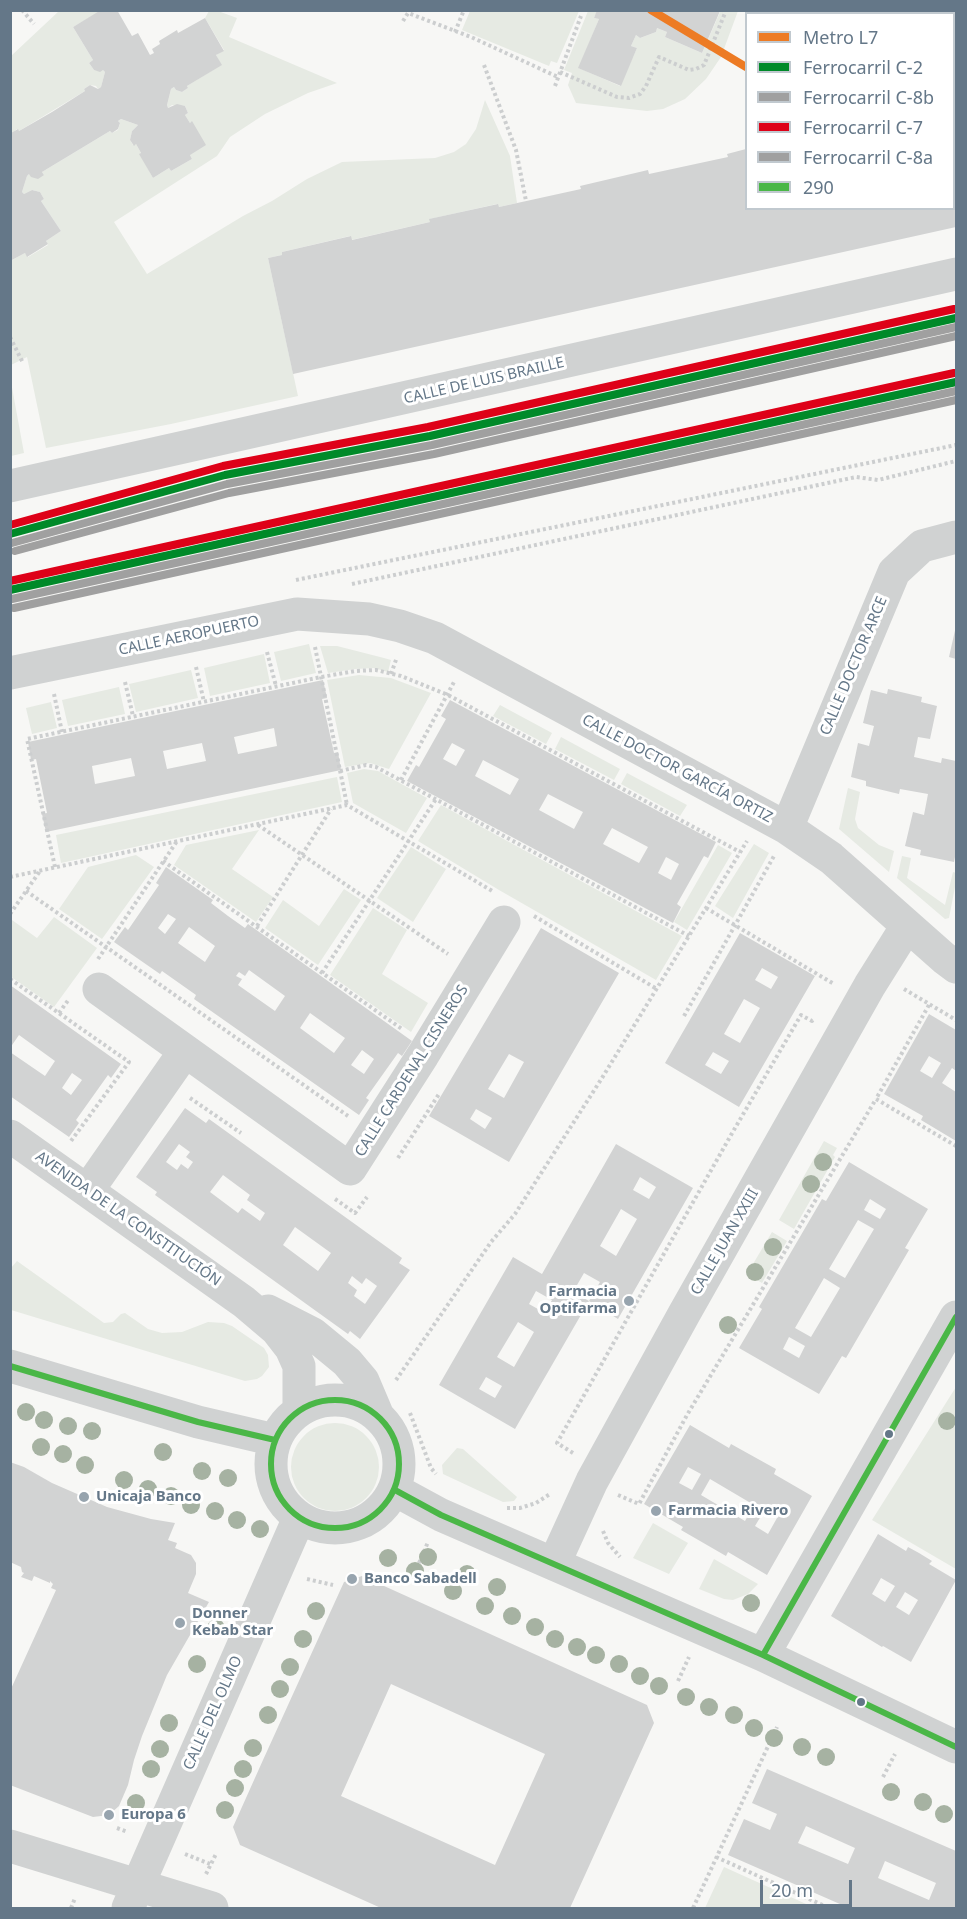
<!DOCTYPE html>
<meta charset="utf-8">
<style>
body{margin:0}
#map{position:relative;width:967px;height:1919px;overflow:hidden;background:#f7f7f5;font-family:"Noto Sans",sans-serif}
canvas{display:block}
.frame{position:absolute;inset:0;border:12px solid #647788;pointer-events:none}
.legend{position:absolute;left:745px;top:12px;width:210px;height:198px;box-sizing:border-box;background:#fff;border:2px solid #c1c9cf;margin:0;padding:8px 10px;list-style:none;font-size:18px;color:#647788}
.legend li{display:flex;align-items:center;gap:12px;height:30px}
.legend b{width:30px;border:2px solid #c1c9cf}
.scale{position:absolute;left:760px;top:1880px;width:92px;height:27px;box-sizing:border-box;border:3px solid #647788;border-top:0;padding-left:8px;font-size:18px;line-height:21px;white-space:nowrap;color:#647788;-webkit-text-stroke:4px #fff;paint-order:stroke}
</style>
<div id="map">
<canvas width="967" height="1919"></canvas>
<div class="frame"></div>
<ul class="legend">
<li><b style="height:8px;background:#ed7b24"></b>Metro L7</li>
<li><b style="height:8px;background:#008a29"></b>Ferrocarril C-2</li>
<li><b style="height:8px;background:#a0a0a0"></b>Ferrocarril C-8b</li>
<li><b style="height:8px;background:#de0118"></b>Ferrocarril C-7</li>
<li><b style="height:8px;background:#a0a0a0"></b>Ferrocarril C-8a</li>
<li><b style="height:8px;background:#4ab747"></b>290</li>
</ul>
<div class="scale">20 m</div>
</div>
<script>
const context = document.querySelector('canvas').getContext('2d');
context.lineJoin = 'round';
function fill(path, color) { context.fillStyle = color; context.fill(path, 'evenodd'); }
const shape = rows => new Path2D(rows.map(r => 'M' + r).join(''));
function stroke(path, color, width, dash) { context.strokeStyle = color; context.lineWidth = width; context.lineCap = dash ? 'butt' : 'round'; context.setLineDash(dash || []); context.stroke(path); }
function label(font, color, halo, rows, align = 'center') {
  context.font = font + ' "Noto Sans",sans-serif'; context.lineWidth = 6; context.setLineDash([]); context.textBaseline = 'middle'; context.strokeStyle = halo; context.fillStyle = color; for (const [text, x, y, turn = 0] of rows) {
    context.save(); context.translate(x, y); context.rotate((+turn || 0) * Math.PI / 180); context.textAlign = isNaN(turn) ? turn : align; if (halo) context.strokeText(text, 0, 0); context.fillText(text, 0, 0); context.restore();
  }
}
const green = shape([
 [59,11,101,11,73,27,93,60,89,63,94,70,100,71,103,70,105,72,101,87,98,89,96,86,90,85,84,89,85,91,19,131,17,129,11,134,11,56],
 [209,11,218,11,237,18,229,37,337,83,308,93,265,114,230,137,217,156,114,222,147,274,243,216,272,201,307,179,342,162,435,158,454,152,466,144,476,129,485,100,510,156,517,203,499,207,497,204,430,219,430,222,351,240,350,236,282,252,282,255,268,258,298,396,171,424,46,448,27,357,11,365,10,261,25,253,28,257,48,245,46,241,61,231,41,201,44,199,40,192,32,190,24,194,22,192,27,176,29,174,44,175,42,172,110,131,112,133,118,130,120,123,118,121,121,119,138,125,132,131,130,140,133,145,136,144,141,153,140,154,153,178,169,168,171,171,192,159,190,155,192,122,190,123,185,115,188,113,185,106,172,105,168,108,167,105,171,89,174,87,176,90,182,92,188,88,187,86,221,65,216,55,224,50,205,18],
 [470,11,470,10,579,11,557,63,551,61,549,66,462,30],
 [588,11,597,11,594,18,599,19,579,68,620,86,637,48,631,46,636,35,640,38,656,32,657,28,667,32,665,37,702,53,720,12,717,11,738,11,721,57,706,79,685,99,663,109,647,111,576,103,568,85,572,73,564,70],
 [11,382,24,453,11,456,10,456],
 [309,644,316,673,281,681,274,652],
 [320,646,337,646,384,658,391,660,388,672,374,668,355,669,328,673],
 [264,654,270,683,210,696,204,668],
 [191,670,198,698,136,712,129,684],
 [359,675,391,678,431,693,389,769,370,763,345,767,327,680],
 [119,687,125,714,68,726,62,700],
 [51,702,57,728,32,734,26,708],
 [500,705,552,733,546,744,493,716],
 [561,737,620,769,614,780,555,749],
 [364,769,378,771,427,798,406,833,353,803,347,773],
 [627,773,687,805,680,816,621,784],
 [337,777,342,802,61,863,56,835],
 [848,788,860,792,855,819,858,828,879,845,894,851,889,872,839,829],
 [441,805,682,936,656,980,499,890,418,841],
 [259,830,232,869,273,897,256,922,174,865,186,845],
 [754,844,769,853,733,918,715,906],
 [718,845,732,853,687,930,674,922],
 [411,847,446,869,413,922,377,898],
 [136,855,154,867,102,939,59,909,88,867],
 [902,856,911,858,907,878,945,905,953,872,956,873,956,882,949,918,945,919,897,878],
 [344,889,361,900,318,965,265,928,283,900,319,926],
 [373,908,407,930,382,974,428,1003,411,1032,330,975],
 [54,917,97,948,54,1007,10,976,10,923,12,920,37,938],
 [824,1141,837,1148,833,1155,835,1157,794,1229,779,1220],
 [772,1232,787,1241,762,1283,747,1274],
 [17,1261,104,1323,113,1322,121,1314,125,1313,148,1329,162,1333,182,1332,208,1322,224,1323,232,1326,264,1348,268,1355,269,1367,262,1376,257,1379,245,1381,11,1310,11,1268],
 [956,1387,956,1569,872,1520],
 '291 1467a44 44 0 1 1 88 0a44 44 0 1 1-88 0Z',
 [457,1448,463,1449,517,1497,514,1501,503,1502,443,1474,442,1465],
 [653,1523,688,1543,669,1574,633,1558],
 [714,1559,758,1584,748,1594,733,1600,724,1599,699,1589],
 [724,1867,815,1908,705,1908]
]);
const building = shape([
 [101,10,117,10,132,36,138,33,150,55,154,53,152,49,160,44,159,41,177,30,178,33,205,18,224,51,216,55,222,65,187,86,188,88,182,92,176,90,174,87,171,89,167,105,168,108,177,104,185,106,188,113,185,115,190,123,192,121,206,145,190,155,192,159,171,171,169,168,153,178,139,154,141,153,136,144,134,146,130,140,132,131,138,125,121,119,118,121,120,123,118,129,112,133,110,131,42,172,44,175,38,179,31,177,29,174,27,176,22,192,24,194,32,190,40,192,44,199,41,201,61,231,46,241,48,244,27,257,25,253,10,261,11,133,18,129,19,131,52,112,85,91,84,89,90,85,98,89,101,87,105,72,103,70,100,72,94,70,89,63,93,60,73,27],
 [597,10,717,10,720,11,702,53,665,37,667,32,657,28,656,32,640,38,636,35,631,46,637,48,621,86,578,68,599,19,594,18],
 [954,86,956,96,956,227,293,374,268,258,282,255,282,252,351,236,352,240,430,222,429,219,498,204,499,207,581,189,580,186,648,170,649,174,728,157,727,154,746,149,746,208,954,208],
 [956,626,956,659,949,657],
 [323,680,327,698,322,699,334,753,338,752,341,770,46,832,42,814,47,813,36,759,31,760,28,742],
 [274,728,277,746,238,754,234,737],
 [202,743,206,761,167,769,163,751],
 [131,758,135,776,95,784,92,766],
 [888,689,922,697,921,702,937,706,930,739,918,737,914,757,941,763,942,758,956,761,956,857,955,857,954,862,920,855,921,850,905,846,913,812,924,815,928,794,900,789,899,794,866,786,866,781,851,777,858,743,869,746,874,726,863,723,871,690,887,694],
 [450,700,716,842,708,858,704,856,677,904,681,907,673,923,407,781,416,765,419,767,446,719,441,716],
 [452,743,465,750,456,766,443,759],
 [483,760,519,779,510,795,475,776],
 [548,794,583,812,574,829,539,810],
 [612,828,648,847,639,863,603,844],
 [666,857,679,864,671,880,658,873],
 [166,867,213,900,211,903,228,916,245,928,248,924,412,1041,402,1056,398,1053,366,1098,369,1100,359,1115,194,999,196,995,162,971,160,974,114,942,125,927,128,930,159,885,156,883],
 [168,914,176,919,165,934,158,928],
 [189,927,215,946,205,962,178,943],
 [249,970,285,996,275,1011,238,985,242,979,236,976,239,972,245,976],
 [310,1013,345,1038,334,1053,300,1028],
 [362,1050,374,1059,364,1074,351,1065],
 [541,928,619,973,509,1162,429,1116],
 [509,1054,524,1062,504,1098,488,1089],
 [476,1109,492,1118,485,1129,470,1119],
 [740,933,815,976,739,1107,665,1063],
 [762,968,778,977,771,989,755,980],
 [744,999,760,1008,740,1043,724,1034],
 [713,1052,729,1061,721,1074,705,1065],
 [10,985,121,1064,111,1078,108,1075,76,1120,79,1123,69,1137,10,1096,10,1052,45,1076,55,1061,19,1035,10,1048],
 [72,1073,82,1080,71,1095,62,1088],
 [929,1014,956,1030,956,1071,952,1068,942,1083,956,1092,956,1141,921,1120,923,1116,884,1094],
 [929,1056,941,1063,932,1078,920,1071],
 [185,1108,206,1123,209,1119,402,1258,399,1263,410,1270,360,1339,350,1331,348,1334,316,1311,155,1195,157,1192,136,1177],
 [179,1144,190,1152,186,1157,193,1162,188,1169,181,1164,177,1170,166,1162],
 [223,1175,250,1195,247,1200,265,1213,260,1221,242,1208,238,1213,210,1192],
 [295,1227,331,1253,318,1271,283,1245],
 [352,1276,362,1284,366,1278,377,1286,365,1304,354,1296,357,1290,348,1283],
 [616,1144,693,1188,618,1319,589,1301,515,1429,439,1385,513,1257,542,1274],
 [640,1177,656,1187,649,1199,633,1190],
 [621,1209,637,1219,616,1256,600,1246],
 [584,1273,600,1282,589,1301,573,1292],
 [536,1291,552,1300,545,1313,529,1304],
 [518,1322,534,1332,514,1367,497,1357],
 [486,1377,502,1386,495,1398,479,1389],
 [849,1162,928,1209,905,1248,909,1250,846,1358,842,1356,819,1394,739,1348,762,1309,759,1307,822,1199,826,1201],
 [870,1199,886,1209,880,1219,864,1210],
 [858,1220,874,1229,845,1278,829,1269],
 [824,1278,840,1288,811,1337,795,1328],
 [789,1337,805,1346,799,1358,783,1349],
 [690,1425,729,1448,731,1444,776,1469,774,1474,812,1496,767,1575,728,1552,726,1556,681,1530,683,1527,644,1504],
 [688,1467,701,1474,692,1490,679,1483],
 [710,1479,754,1505,745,1521,701,1495],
 [764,1511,777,1518,768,1534,755,1526],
 [10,1462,24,1467,52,1483,107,1507,151,1519,175,1523,168,1540,177,1543,175,1548,191,1555,196,1563,196,1574,188,1593,209,1602,167,1675,142,1736,134,1760,128,1785,119,1806,109,1815,93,1817,10,1785,10,1691,56,1590,51,1588,53,1584,50,1581,50,1583,34,1576,32,1581,21,1577,24,1573,22,1572,21,1567,10,1562],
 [878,1534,906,1551,908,1547,919,1553,932,1561,929,1564,956,1580,911,1662,883,1646,882,1647,831,1616],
 [881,1578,895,1586,885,1602,872,1594],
 [905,1592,918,1600,909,1615,896,1607],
 [362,1576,647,1705,654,1723,570,1908,381,1908,240,1845,233,1827,263,1760,344,1582],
 [391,1684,545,1754,495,1865,341,1796],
 [767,1769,956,1851,956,1908,849,1908,728,1855,744,1819,770,1830,777,1814,752,1803],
 [806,1826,855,1848,848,1864,798,1843],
 [885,1861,936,1883,929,1900,878,1878]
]);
const path = shape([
 [22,10,34,24],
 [820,10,924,11,944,14],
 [954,15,956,16],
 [403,21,408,13,471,37,558,77],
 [455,32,464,10],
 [484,65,516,150,526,201],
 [560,72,617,97,629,98,640,94,646,86,659,57,689,70,696,69,704,65,725,13,724,10],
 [555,86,581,16],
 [10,337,23,363],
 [296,580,956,445],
 [352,584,856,477,878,480,956,461],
 [315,647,347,805],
 [267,652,276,686],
 [196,667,204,702],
 [391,674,397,657],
 [125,682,133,716],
 [54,694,62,732],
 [340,771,366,765,376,767,689,936],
 [401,780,454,682],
 [258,825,448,954],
 [163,861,402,1029],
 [55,867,27,739,321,677,355,671,376,670,401,676,448,695,740,852],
 [10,877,347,805,494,892],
 [26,891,348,1116],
 [706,908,834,984],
 [10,914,40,871],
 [534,916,657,989],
 [257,926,331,809],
 [98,959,177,841],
 [322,973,436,799],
 [10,979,129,1062,71,1141],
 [904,989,956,1020],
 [929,1005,876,1099,956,1146],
 [59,1013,69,999],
 [684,1016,774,856],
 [190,1098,241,1133],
 [398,1158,439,1094],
 [335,1199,355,1213,367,1197],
 [396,1380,491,1242,515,1214,602,1078,747,841],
 [410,1413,431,1468,436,1474],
 [573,1453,557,1443,731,1135,801,1015,812,1021,813,1019],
 [618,1495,639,1504,687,1415,876,1099],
 [507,1508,520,1508,536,1503,550,1494],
 [603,1531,608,1543,620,1557],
 [419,1563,428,1542],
 [307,1579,333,1585],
 [678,1681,689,1657],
 [883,1777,895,1754],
 [117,1828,128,1832],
 [185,1854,210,1864],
 [716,1857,829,1908],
 [206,1874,216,1854],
 [71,1908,75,1898],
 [693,1908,777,1727]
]);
const minor = shape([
 [10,486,956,274],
 [10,673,297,614,369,619,400,626,435,638,787,828,831,858,944,958,956,967],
 [787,828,894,572,922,546,956,537],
 [99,989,350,1169,423,1055,504,922],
 [10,1136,244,1302,277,1330,291,1348,299,1366,299,1410],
 [88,1190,185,1051],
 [268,1311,313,1334,347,1362,363,1381,377,1414],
 [10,1366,198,1422,275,1440],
 '271 1464a64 64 0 1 1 128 0a64 64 0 1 1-128 0Z',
 [395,1490,441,1515,763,1655,956,1747],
 [554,1564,592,1481,684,1314,870,985,907,926],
 [763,1655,956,1317],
 [10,1846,212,1908],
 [128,1908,299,1518]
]);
const bus1 = shape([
 [10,1366,198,1422,275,1440],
 '271 1464a64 64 0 1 1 128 0a64 64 0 1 1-128 0Z',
 [395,1490,441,1515,763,1655,956,1747],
 [763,1655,956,1317]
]);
const rail1 = shape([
 [10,534,225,475,430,436,956,318],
 [10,590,956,382]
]);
const rail2 = shape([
 [12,543,227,484,432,445,956,327],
 [12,599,956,391]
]);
const rail3 = shape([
 [10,525,223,466,428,427,954,309],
 [10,581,954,373]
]);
const rail4 = shape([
 [15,551,229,493,434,454,956,336],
 [14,608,956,400]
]);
const metro1 = shape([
 [651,10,746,67]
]);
const trees = [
 [823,1162],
 [811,1184],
 [773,1247],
 [755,1272],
 [728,1325],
 [26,1412],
 [44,1420],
 [947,1421],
 [68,1426],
 [92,1431],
 [41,1447],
 [163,1452],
 [63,1454],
 [85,1465],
 [202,1471],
 [228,1478],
 [124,1480],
 [148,1489],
 [171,1496],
 [191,1505],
 [215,1511],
 [237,1520],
 [260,1529],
 [428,1557],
 [388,1558],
 [415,1571],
 [467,1574],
 [497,1587],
 [453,1591],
 [751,1603],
 [485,1606],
 [316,1611],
 [512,1616],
 [535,1627],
 [216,1628],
 [303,1639],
 [555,1639],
 [577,1647],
 [596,1655],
 [197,1664],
 [619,1664],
 [290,1667],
 [640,1676],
 [659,1686],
 [280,1689],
 [686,1697],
 [709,1707],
 [268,1715],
 [734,1715],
 [169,1723],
 [754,1728],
 [774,1738],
 [802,1747],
 [253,1748],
 [160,1749],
 [826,1757],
 [151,1769],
 [243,1769],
 [235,1788],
 [891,1792],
 [923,1802],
 [136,1803],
 [225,1810],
 [944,1814]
];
const markers = [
 [629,1301,6,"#97a4ae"],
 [889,1434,5,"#647788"],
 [84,1497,6,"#97a4ae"],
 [656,1511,6,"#97a4ae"],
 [352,1579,6,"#97a4ae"],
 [180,1623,6,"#97a4ae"],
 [861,1702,5,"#647788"],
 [109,1815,6,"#97a4ae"]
];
const streetNames = [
 ["CALLE DE LUIS BRAILLE",484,381,-13],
 ["CALLE AEROPUERTO",189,636,-12],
 ["CALLE DOCTOR ARCE",854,666,-67],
 ["CALLE DOCTOR GARCÍA ORTIZ",677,769,28],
 ["CALLE CARDENAL CISNEROS",412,1071,-58],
 ["AVENIDA DE LA CONSTITUCIÓN",128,1219,35],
 ["CALLE JUAN XXIII",725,1242,-60],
 ["CALLE DEL OLMO",213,1713,-66]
];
const poiNames = [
 ["Farmacia",617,1292,"right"],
 ["Optifarma",617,1309,"right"],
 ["Unicaja Banco",96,1497],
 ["Farmacia Rivero",668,1511],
 ["Banco Sabadell",364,1579],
 ["Donner",192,1614],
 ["Kebab Star",192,1631],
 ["Europa 6",121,1815]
];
fill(green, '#e6eae3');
fill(building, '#d2d3d3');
stroke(path, '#cccecf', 4, [3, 3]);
stroke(minor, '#d0d2d2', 33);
stroke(bus1, '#4ab747', 6);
stroke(rail1, '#008a29', 8);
stroke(rail2, '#a0a0a0', 8);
stroke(rail3, '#de0118', 8);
stroke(rail4, '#a0a0a0', 8);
stroke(metro1, '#ed7b24', 8);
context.fillStyle = '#a6b2a2';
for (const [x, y] of trees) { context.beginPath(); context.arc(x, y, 9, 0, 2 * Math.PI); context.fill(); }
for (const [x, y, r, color] of markers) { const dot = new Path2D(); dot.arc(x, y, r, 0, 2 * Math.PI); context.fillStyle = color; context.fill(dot); stroke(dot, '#fff', 2); }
label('15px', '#647788', '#fff', streetNames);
label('bold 15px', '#647788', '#fff', poiNames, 'left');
</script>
